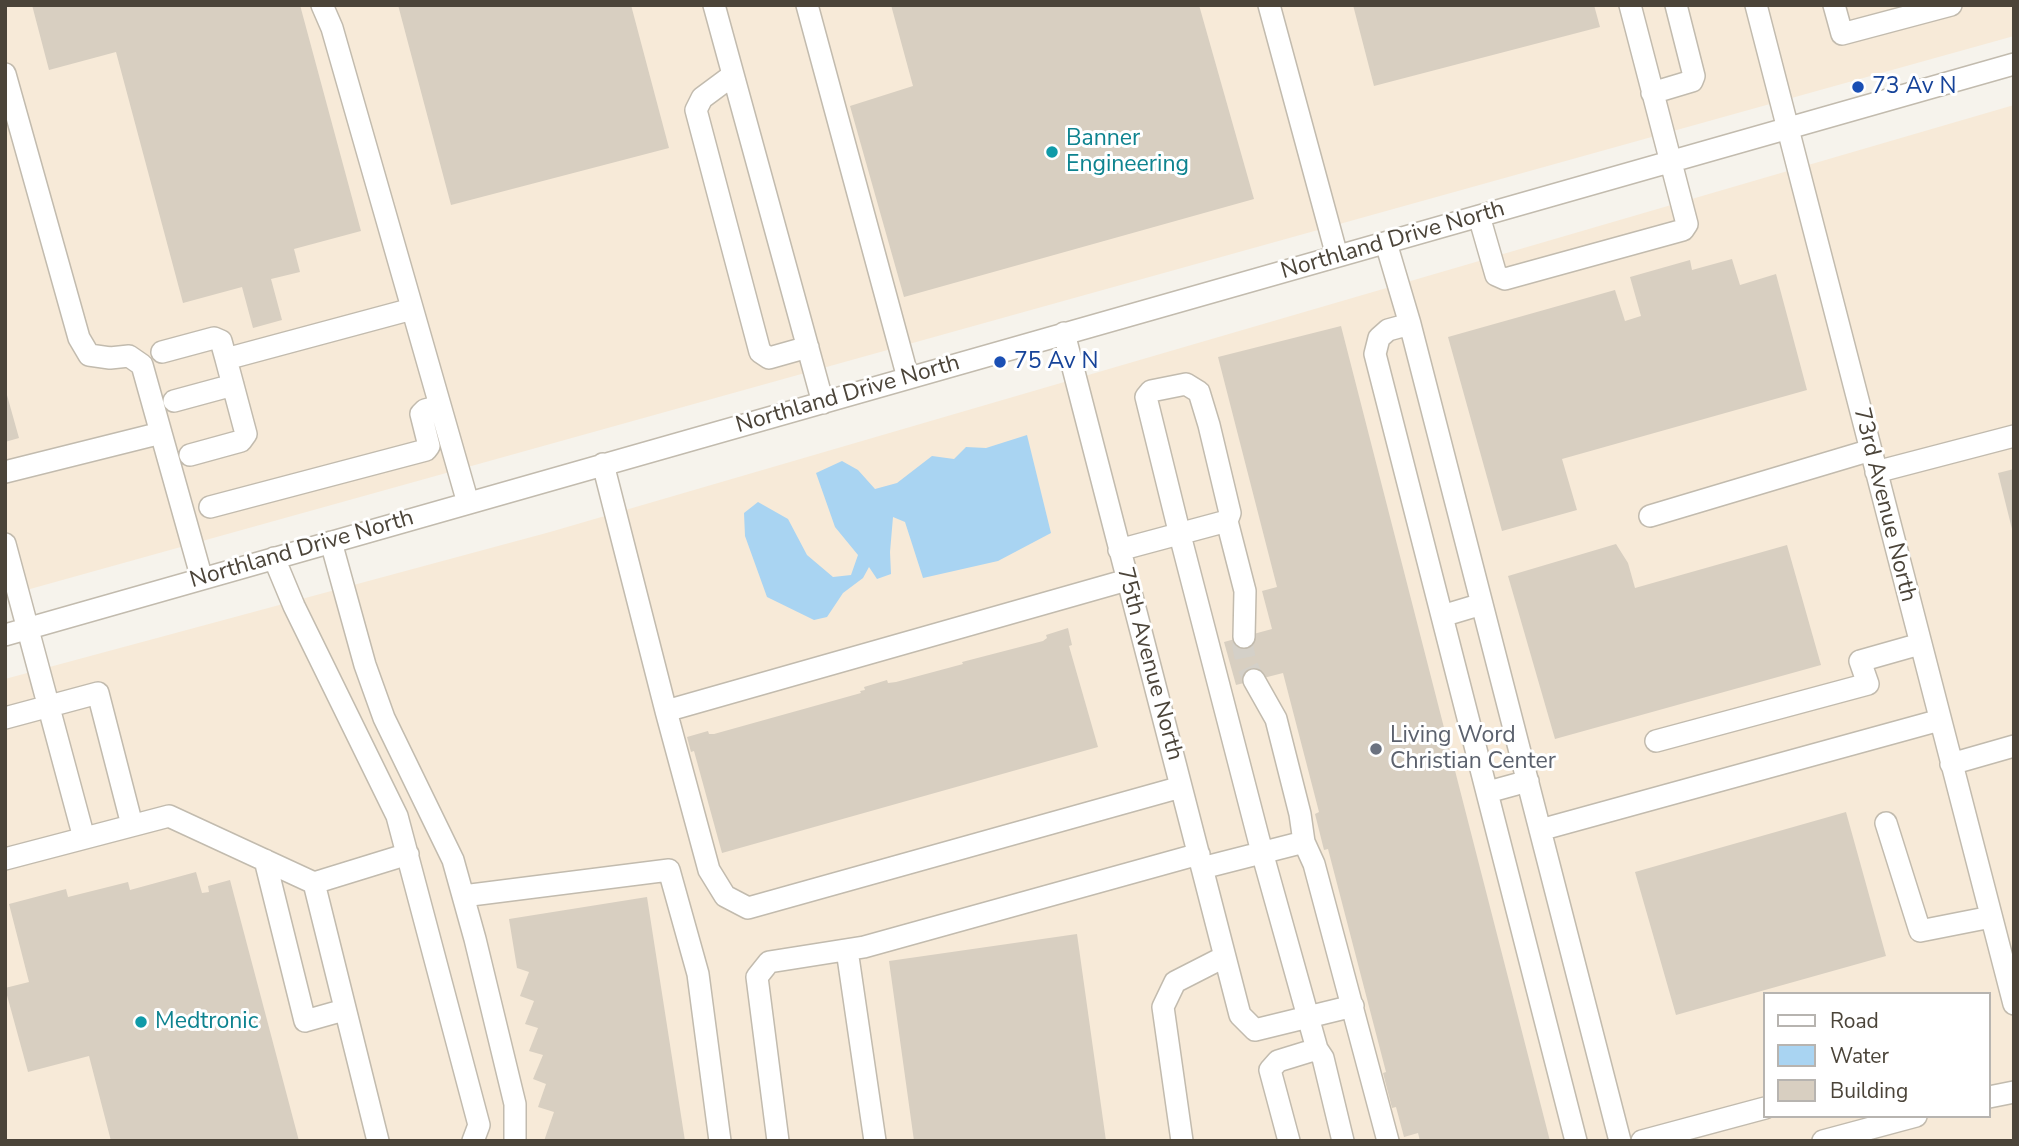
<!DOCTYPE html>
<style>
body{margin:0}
#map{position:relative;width:2019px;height:1146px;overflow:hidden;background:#f6f3ec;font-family:"Nunito Sans",sans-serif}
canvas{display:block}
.frame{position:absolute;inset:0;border:7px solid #4b4439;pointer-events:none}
.legend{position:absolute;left:1763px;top:992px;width:228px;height:126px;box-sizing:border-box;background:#fff;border:2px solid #b7b4b0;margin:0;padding:9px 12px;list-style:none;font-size:21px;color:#4b4439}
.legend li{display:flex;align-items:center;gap:14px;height:35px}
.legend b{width:35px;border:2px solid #b7b4b0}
</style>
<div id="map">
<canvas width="2019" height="1146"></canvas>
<div class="frame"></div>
<ul class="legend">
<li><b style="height:9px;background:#fff"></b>Road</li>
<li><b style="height:19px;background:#a9d4f2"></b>Water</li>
<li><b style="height:19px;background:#d8cfc1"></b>Building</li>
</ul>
</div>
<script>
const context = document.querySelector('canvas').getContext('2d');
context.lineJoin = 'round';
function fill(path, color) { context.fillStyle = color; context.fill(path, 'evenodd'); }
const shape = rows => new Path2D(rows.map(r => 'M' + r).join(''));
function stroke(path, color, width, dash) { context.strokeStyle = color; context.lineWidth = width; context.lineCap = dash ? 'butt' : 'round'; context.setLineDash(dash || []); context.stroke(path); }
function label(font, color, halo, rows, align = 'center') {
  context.font = font + ' "Nunito Sans",sans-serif'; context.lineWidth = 6; context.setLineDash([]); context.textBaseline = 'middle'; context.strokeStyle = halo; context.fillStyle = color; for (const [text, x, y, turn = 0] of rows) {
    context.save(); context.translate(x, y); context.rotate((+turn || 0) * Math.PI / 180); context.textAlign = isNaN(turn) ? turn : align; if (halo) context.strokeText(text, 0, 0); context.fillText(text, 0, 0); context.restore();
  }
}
const commercial = shape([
 [5,5,2014,5,2014,36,5,596],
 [2014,105,2014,1141,5,1141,5,679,550,532],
 [1765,994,1989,994,1989,1116,1765,1116]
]);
const water = shape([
 [1027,435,1051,533,998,561,923,578,905,522,893,517,890,552,891,574,877,579,869,567,863,578,843,593,827,617,814,620,767,597,745,536,744,513,758,502,788,519,807,555,833,577,851,575,858,555,835,527,816,473,842,461,858,470,875,489,897,483,932,456,954,459,966,447,986,448]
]);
const building = shape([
 [32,5,300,5,361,231,294,249,300,272,271,279,282,320,253,328,242,287,183,303,116,52,49,70],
 [398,5,631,5,669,148,451,205],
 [891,5,1199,5,1254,199,904,297,850,106,913,86],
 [1353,5,1594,5,1600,27,1374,86],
 [1732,259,1740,285,1776,274,1807,390,1562,459,1577,510,1502,531,1448,337,1615,290,1625,321,1641,316,1630,277,1690,260,1692,270],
 [1341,326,1550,1141,1420,1141,1418,1133,1404,1137,1396,1107,1392,1108,1383,1073,1386,1072,1328,849,1324,850,1315,814,1319,812,1283,673,1236,685,1224,642,1272,629,1262,591,1277,587,1218,357],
 [5,388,19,438,5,442],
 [2014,469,2014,533,2013,533,1998,473],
 [1616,544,1628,563,1635,588,1787,545,1821,665,1555,739,1508,576],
 [1068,628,1072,645,1069,646,1098,747,722,853,694,751,691,752,687,737,708,731,709,734,714,734,861,693,860,691,865,690,864,687,887,680,888,683,896,682,963,664,962,662,1043,641,1047,638,1046,635],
 [1846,812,1886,956,1676,1015,1635,872],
 [196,872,202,893,209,892,208,886,230,880,299,1141,111,1141,89,1056,28,1072,5,988,29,982,9,904,66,889,68,897,128,882,130,890],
 [647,897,685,1141,544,1141,554,1112,538,1107,546,1084,533,1079,543,1055,529,1051,538,1028,525,1024,534,1001,520,996,529,972,517,968,509,919],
 [1077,934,1106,1141,914,1141,889,961]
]);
const minorTunnel = shape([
 [1244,637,1243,647,1246,663,1254,680]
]);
const minor = shape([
 [322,5,332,28,468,503],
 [714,5,823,403],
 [807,5,908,378],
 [1269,5,1337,256],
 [1756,5,2014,1004],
 [1834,5,1842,34,1951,5],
 [5,74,79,338,89,355,110,358,129,356,142,365,161,433],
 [733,75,702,98,696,110,760,352,769,358,808,347],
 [1652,93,1692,81,1694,76,1676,5],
 [1479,216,1496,275,1505,279,1683,230,1687,224,1630,5],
 [1386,243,1410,324,1620,1141],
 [1410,324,1388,330,1379,338,1375,354,1576,1141],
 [1064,333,1240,1015,1255,1030,1353,1006],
 [162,352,214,338,221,341,226,359,412,309],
 [174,401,233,385],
 [190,455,241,441,246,434,226,359],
 [603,464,666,711,1127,580],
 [5,472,161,433,202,579],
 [1876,472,2014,436],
 [210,507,426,450,429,446,421,414,425,410,440,406],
 [1650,516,1871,450],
 [331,542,365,665,384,718,453,860,475,939,515,1104,515,1141],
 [5,544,84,838],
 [1119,550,1227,521],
 [274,558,294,606,397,816,479,1125,473,1141],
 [1442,616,1482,604],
 [5,635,2014,64],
 [1244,637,1245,591,1227,521,1230,513,1209,425,1199,392,1186,384,1151,391,1146,397,1180,535,1262,852,1317,1049],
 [1254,680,1276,719,1300,814,1304,842,1314,864,1388,1141],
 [666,711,709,870,725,896,748,908,1181,787],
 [5,718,98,693,132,825],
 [1656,741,1868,684,1860,661,1920,644],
 [1951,764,2014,746],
 [1488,792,1528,781],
 [1886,823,1920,931,1991,917],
 [1540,830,1940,720],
 [5,859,169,816,314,883],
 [265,860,305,1021,344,1010],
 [1202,868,1304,842],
 [463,896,669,870,698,974,720,1141],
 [847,950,875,1141],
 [1989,1097,2014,1092],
 [378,1141,314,883,408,854],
 [778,1141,757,977,769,962,864,947,1199,854],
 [1182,1141,1163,1007,1175,982,1224,957],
 [1289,1141,1270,1070,1278,1061,1317,1049,1323,1058,1343,1141],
 [1642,1141,1765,1108],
 [1823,1141,1916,1116]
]);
const markers = [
 [1858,87,7,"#1a4fb4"],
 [1052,152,7,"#0f9aa8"],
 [1000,362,7,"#1a4fb4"],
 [1376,749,7,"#6b7280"],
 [141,1022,7,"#0f9aa8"]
];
const transitNames = [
 ["73 Av N",1872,87],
 ["75 Av N",1014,362]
];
const cultureNames = [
 ["Banner",1066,139],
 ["Engineering",1066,165],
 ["Medtronic",155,1022]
];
const streetNames = [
 ["Northland Drive North",1393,241,-16],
 ["Northland Drive North",848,395,-16],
 ["73rd Avenue North",1884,505,76],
 ["Northland Drive North",302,550,-16],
 ["75th Avenue North",1149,664,75]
];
const worshipNames = [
 ["Living Word",1390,736],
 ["Christian Center",1390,762]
];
fill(commercial, '#f7ead8');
fill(water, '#a9d4f2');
fill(building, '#d8cfc1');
stroke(minorTunnel, '#d4d0c8', 21, [21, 10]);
stroke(minor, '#c2bbae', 24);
stroke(minor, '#fff', 21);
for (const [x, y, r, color] of markers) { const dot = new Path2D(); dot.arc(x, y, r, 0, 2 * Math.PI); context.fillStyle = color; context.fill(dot); stroke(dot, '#fff', 2.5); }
label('23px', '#164399', '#fff', transitNames, 'left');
label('23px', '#0d838f', '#fff', cultureNames, 'left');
label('23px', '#4b4439', '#fff', streetNames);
label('23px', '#5b616d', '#fff', worshipNames, 'left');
</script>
